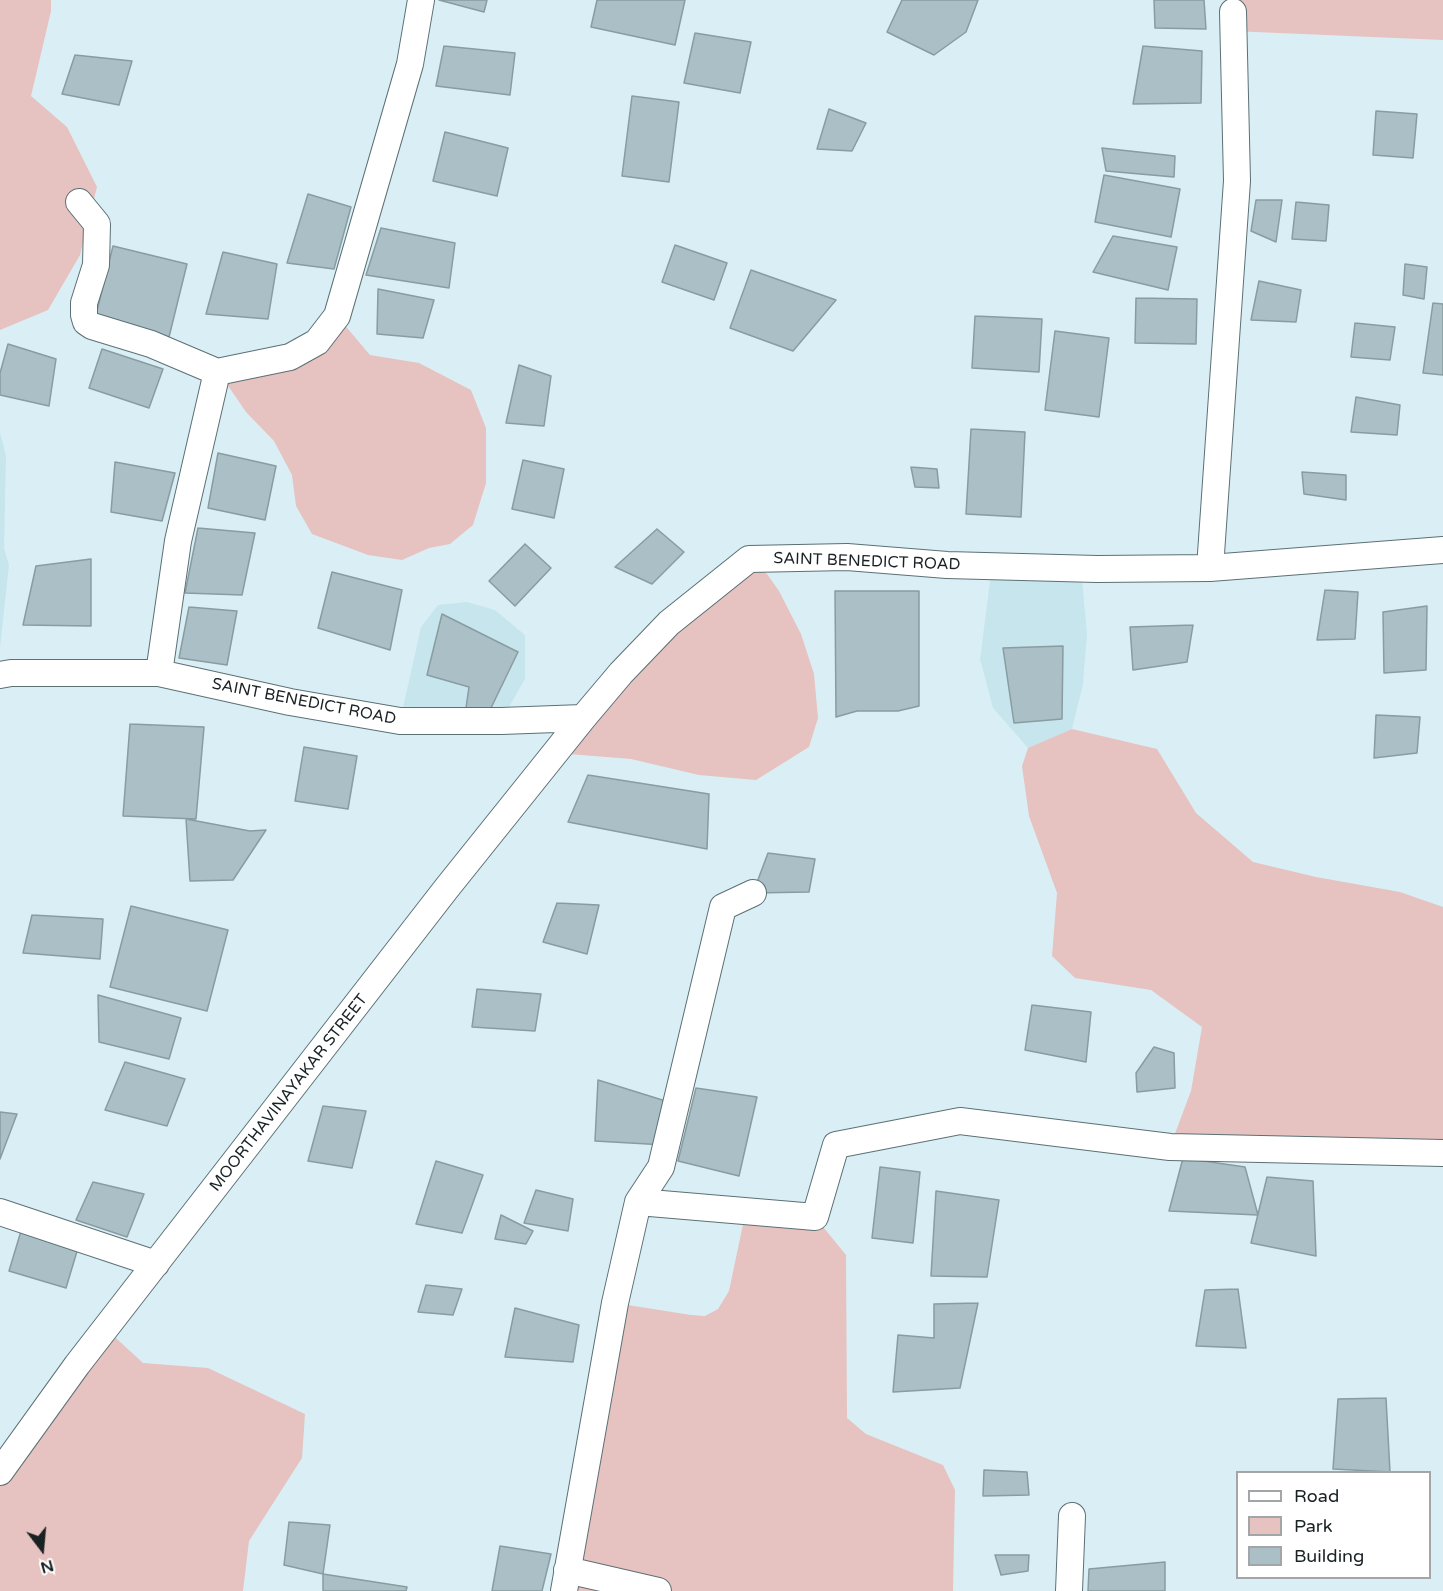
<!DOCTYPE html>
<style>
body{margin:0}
#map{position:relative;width:1443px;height:1591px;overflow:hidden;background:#daeff5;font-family:"Varela Round",sans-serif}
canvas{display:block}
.legend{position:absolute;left:1236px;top:1471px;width:195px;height:108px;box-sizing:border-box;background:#fff;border:2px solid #a3a6a7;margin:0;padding:8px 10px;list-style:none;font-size:18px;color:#192123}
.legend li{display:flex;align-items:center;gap:12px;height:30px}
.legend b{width:30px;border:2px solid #a3a6a7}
.north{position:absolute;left:12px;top:1519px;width:60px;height:60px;-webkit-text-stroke:4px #fff;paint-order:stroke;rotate:164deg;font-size:16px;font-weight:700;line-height:24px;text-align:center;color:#192123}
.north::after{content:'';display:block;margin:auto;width:21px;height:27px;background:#192123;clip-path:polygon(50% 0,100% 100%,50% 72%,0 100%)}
</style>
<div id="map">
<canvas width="1443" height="1591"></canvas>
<ul class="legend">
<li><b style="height:8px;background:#fff"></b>Road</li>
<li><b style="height:16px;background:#e6c2c0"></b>Park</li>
<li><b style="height:16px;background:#abc0c6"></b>Building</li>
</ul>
<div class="north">N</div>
</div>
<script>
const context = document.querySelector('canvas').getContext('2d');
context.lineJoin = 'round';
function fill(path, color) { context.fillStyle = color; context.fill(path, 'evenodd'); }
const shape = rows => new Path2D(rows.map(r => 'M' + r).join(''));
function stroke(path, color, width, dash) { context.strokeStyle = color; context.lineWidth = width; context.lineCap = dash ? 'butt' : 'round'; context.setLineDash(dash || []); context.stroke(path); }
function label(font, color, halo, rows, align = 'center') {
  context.font = font + ' "Varela Round",sans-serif'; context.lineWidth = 5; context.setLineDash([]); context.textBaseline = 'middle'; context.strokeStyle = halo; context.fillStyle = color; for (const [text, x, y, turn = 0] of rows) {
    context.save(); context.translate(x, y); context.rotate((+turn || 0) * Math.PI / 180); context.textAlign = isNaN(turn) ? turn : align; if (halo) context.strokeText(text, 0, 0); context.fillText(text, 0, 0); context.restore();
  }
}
const built = shape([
 [0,432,6,456,4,548,9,565,0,648],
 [992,566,1081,568,1087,634,1083,684,1072,729,1028,748,993,708,980,659],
 [467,602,495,610,525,635,525,679,501,721,400,721,421,627,438,605]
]);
const green = shape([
 [0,0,51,0,51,11,31,96,67,127,97,187,80,255,48,310,0,330],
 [1233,0,1443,0,1443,40,1232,31],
 [337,316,370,355,419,363,471,390,486,428,486,483,473,525,450,544,429,548,402,560,368,555,312,534,296,506,292,475,274,441,246,412,220,374,290,357],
 [746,561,767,574,779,591,801,634,814,674,818,718,809,747,756,780,699,775,631,759,556,753],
 [1072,729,1157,749,1196,813,1253,862,1316,877,1400,892,1443,907,1443,1153,1170,1147,1191,1091,1202,1027,1151,990,1075,978,1052,956,1057,893,1029,816,1022,766,1028,748],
 [746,1210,815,1217,846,1255,847,1418,866,1434,943,1465,955,1490,953,1591,570,1591,615,1303,691,1315,705,1316,718,1309,729,1291],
 [105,1328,143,1363,208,1368,305,1414,302,1458,249,1541,243,1591,0,1591,0,1472]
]);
const building = shape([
 [439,0,487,0,484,12,439,0],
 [597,0,685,0,675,45,591,27,597,0],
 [902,0,978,0,966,32,934,55,887,32,902,0],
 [1154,0,1204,0,1206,29,1155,28,1154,0],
 [695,33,751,42,740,93,684,83,695,33],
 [444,46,515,53,510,95,436,86,444,46],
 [1143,46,1202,51,1201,103,1133,104,1143,46],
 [75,55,132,61,119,105,62,94,75,55],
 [632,96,679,102,669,182,622,176,632,96],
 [829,109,866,123,852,151,817,149,829,109],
 [1376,111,1417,114,1413,158,1373,155,1376,111],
 [445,132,508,148,497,196,433,181,445,132],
 [1102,148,1175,156,1174,177,1106,171,1102,148],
 [1104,175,1180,189,1171,237,1095,222,1104,175],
 [308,194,351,207,334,269,287,263,308,194],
 [1256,200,1282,200,1276,242,1251,231,1256,200],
 [1296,202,1329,205,1326,241,1292,239,1296,202],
 [381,228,455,243,449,288,366,275,381,228],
 [1113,236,1177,247,1168,290,1093,272,1113,236],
 [675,245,727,263,714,300,662,282,675,245],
 [113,246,187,264,169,337,95,319,113,246],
 [223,252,277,264,268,319,206,314,223,252],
 [1405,264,1427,267,1424,299,1403,295,1405,264],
 [751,270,836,300,793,351,730,328,751,270],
 [1259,281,1301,290,1296,322,1251,320,1259,281],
 [378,289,434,300,423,338,377,334,378,289],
 [1136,298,1197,299,1196,344,1135,343,1136,298],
 [1433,303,1443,304,1443,375,1423,373,1433,303],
 [975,316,1042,319,1039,372,972,368,975,316],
 [1355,323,1395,327,1390,360,1351,357,1355,323],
 [1055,331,1109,338,1099,417,1045,410,1055,331],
 [8,344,56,359,49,406,0,395,0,373,8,344],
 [102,349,163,369,149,408,89,388,102,349],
 [519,365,551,376,544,426,506,423,519,365],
 [1356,397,1400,405,1397,435,1351,432,1356,397],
 [971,429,1025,432,1021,517,966,514,971,429],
 [218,453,276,466,265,520,208,508,218,453],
 [523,460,564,469,554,518,512,509,523,460],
 [115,462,175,473,162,521,111,512,115,462],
 [911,467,937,469,939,488,915,487,911,467],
 [1302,472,1346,475,1346,500,1304,494,1302,472],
 [198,528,255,533,242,595,185,593,198,528],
 [657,529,684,552,652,584,615,567,657,529],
 [525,544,551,568,515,606,489,581,525,544],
 [91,559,91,626,23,625,36,566,91,559],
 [332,572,402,590,390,650,318,628,332,572],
 [1325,590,1358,592,1355,639,1317,640,1325,590],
 [835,591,919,591,919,706,898,711,857,711,836,717,835,591],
 [1427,606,1426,670,1384,673,1383,612,1427,606],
 [189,607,237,611,227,665,179,658,189,607],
 [442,614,518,652,490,710,466,708,469,687,427,675,442,614],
 [1193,625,1187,662,1133,670,1130,627,1193,625],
 [1063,646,1062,719,1014,723,1003,648,1063,646],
 [1376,715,1420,717,1417,753,1374,758,1376,715],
 [130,724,204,727,196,819,123,816,130,724],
 [304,747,357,756,348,809,295,801,304,747],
 [588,775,709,794,707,849,568,822,588,775],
 [186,819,250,831,266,830,233,880,190,881,186,819],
 [768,853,815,859,809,892,753,893,768,853],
 [557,903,599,905,587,954,543,942,557,903],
 [131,906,228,930,207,1011,110,987,131,906],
 [32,915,103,919,100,959,23,953,32,915],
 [477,989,541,994,535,1031,472,1027,477,989],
 [98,995,181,1018,169,1059,99,1042,98,995],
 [1032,1005,1091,1012,1086,1062,1025,1050,1032,1005],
 [1154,1047,1174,1053,1175,1088,1137,1092,1136,1073,1154,1047],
 [125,1062,185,1079,167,1126,105,1110,125,1062],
 [598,1080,672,1103,665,1145,595,1141,598,1080],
 [696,1088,757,1097,739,1176,678,1161,696,1088],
 [323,1106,366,1111,352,1168,308,1161,323,1106],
 [0,1112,17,1114,0,1159,0,1112],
 [1183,1158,1245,1167,1258,1215,1169,1211,1183,1158],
 [436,1161,483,1175,462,1233,416,1224,436,1161],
 [880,1167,920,1172,913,1243,872,1238,880,1167],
 [1267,1177,1313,1181,1316,1256,1251,1243,1267,1177],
 [93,1182,144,1194,127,1237,76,1220,93,1182],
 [536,1190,573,1199,568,1231,524,1223,536,1190],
 [936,1191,999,1200,987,1277,931,1276,936,1191],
 [501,1215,533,1231,526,1244,495,1239,501,1215],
 [21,1231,78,1248,66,1288,9,1271,21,1231],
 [426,1285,462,1289,453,1315,418,1312,426,1285],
 [1238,1289,1246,1348,1196,1346,1205,1290,1238,1289],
 [978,1303,960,1388,893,1392,898,1335,934,1338,934,1304,978,1303],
 [515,1308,579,1325,573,1362,505,1357,515,1308],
 [1386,1398,1390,1472,1333,1469,1338,1399,1386,1398],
 [984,1470,1027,1472,1029,1495,983,1496,984,1470],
 [289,1522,330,1525,323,1574,284,1565,289,1522],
 [500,1546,551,1554,542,1591,492,1591,500,1546],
 [995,1555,1029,1555,1028,1571,1001,1575,995,1555],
 [1165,1562,1165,1591,1088,1591,1089,1569,1165,1562],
 [323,1574,407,1587,406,1591,323,1591,323,1574]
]);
const minor = shape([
 [79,202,97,224,96,265,84,303,84,315,86,322,92,326,151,344,217,372],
 [1210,568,1237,181,1233,12],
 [159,673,178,541,217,372,290,357,317,342,337,316,410,64,421,0],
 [0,675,11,673,159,673,290,702,400,721,501,721,583,718,621,673,669,623,749,559,847,557,947,565,1097,569,1210,568,1443,550],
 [638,1202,661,1167,723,907,753,893],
 [0,1212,156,1264],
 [0,1472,77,1365,446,889,583,718],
 [567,1570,658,1591],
 [564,1591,615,1303,638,1202,815,1217,836,1145,960,1121,1170,1147,1443,1153],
 [1069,1591,1072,1516]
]);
const streetNames = [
 ["SAINT BENEDICT ROAD",867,562,2],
 ["SAINT BENEDICT ROAD",304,702,11],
 ["MOORTHAVINAYAKAR STREET",289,1093,-52]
];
fill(built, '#c6e5ed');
fill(green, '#e6c2c0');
fill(building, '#abc0c6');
stroke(building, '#889ca1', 1.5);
stroke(minor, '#5c7074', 28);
stroke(minor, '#fff', 26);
label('16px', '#192123', '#fff', streetNames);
</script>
